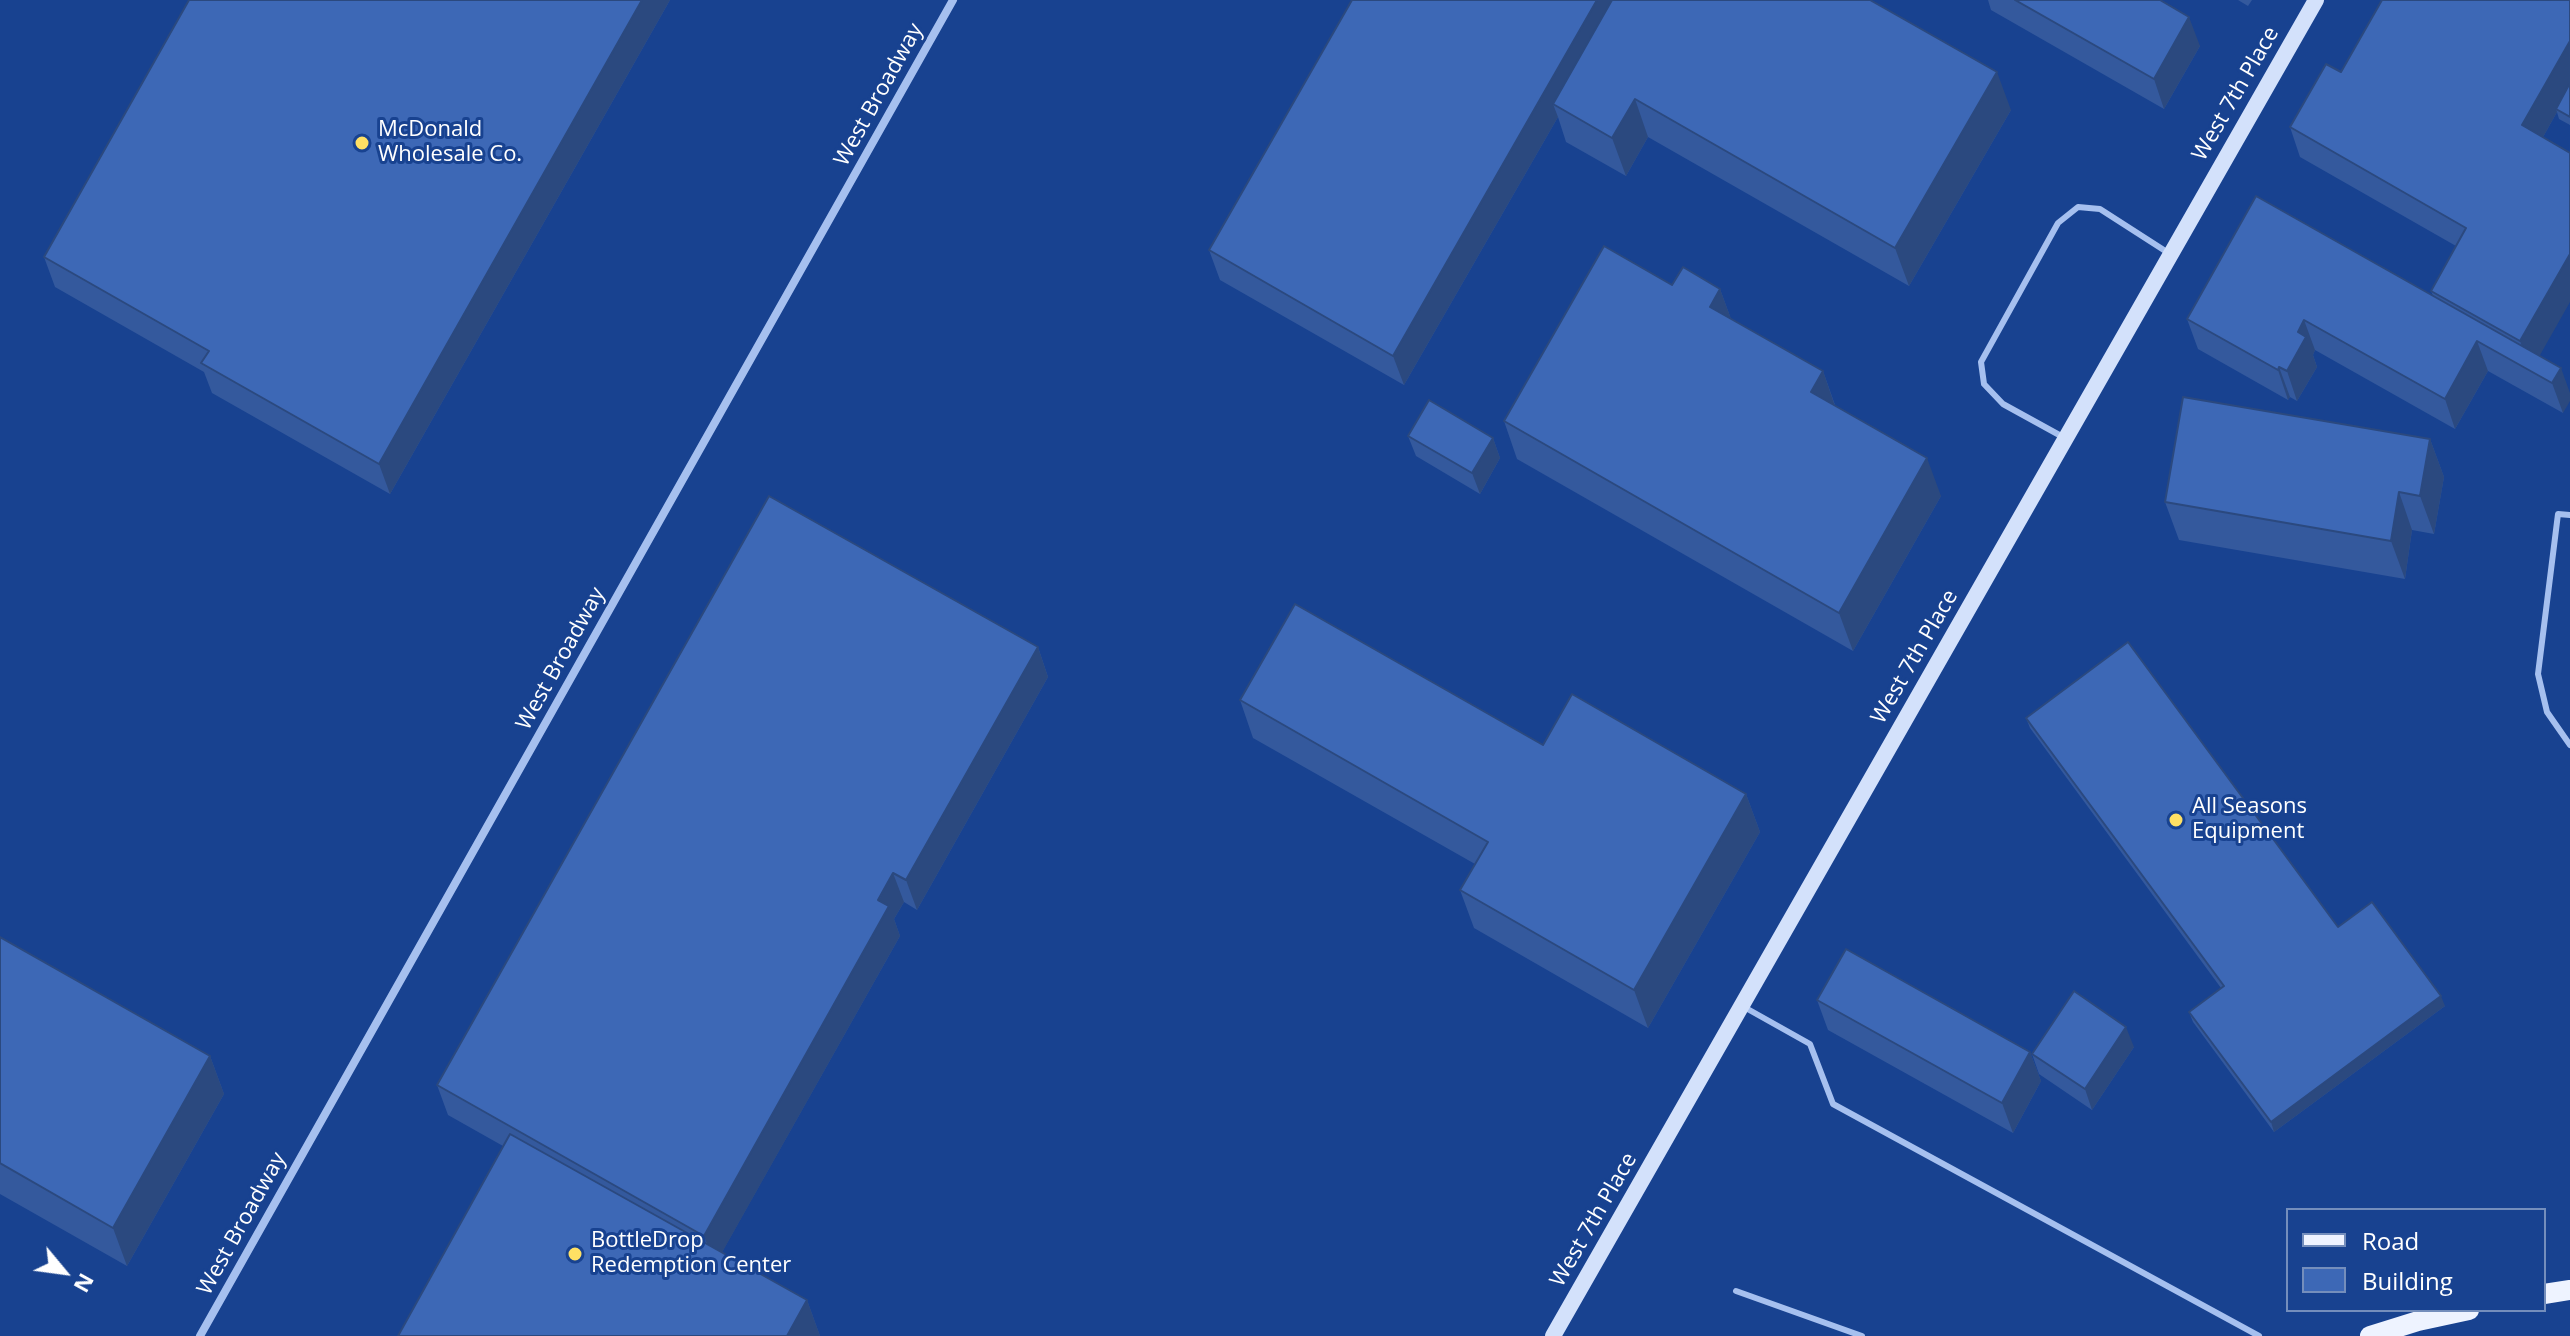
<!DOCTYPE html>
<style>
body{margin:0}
#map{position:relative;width:2570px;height:1336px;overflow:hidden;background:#184290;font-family:"Open Sans",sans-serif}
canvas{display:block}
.legend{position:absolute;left:2286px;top:1208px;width:260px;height:104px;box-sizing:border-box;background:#184290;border:2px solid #748ebc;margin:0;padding:10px 14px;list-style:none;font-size:24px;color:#fff}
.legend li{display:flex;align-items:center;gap:16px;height:40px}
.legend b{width:40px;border:2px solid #748ebc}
.north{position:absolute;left:24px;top:1232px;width:80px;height:80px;-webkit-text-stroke:6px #184290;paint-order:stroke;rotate:119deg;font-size:22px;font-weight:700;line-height:32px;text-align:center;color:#fff}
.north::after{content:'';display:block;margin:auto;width:28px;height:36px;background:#fff;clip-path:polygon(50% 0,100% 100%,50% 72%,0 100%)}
</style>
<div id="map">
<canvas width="2570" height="1336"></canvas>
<ul class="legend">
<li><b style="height:10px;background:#eef3ff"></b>Road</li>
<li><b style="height:22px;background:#3d68b6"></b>Building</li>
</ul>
<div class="north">N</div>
</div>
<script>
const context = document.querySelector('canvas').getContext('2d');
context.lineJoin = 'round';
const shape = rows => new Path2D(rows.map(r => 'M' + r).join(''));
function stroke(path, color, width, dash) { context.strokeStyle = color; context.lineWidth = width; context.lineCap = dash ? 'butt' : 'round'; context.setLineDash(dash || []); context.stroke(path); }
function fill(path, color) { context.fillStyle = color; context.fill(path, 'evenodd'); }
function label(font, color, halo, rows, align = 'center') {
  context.font = font + ' "Open Sans",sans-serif'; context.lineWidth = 6; context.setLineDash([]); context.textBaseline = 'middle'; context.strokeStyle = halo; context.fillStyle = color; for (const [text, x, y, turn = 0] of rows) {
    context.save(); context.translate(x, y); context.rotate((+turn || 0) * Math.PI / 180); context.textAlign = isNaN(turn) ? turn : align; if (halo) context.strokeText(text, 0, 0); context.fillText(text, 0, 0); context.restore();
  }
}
const lane = shape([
 [2063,437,2003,404,1984,384,1981,362,2058,223,2078,207,2100,209,2170,254],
 [2570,515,2558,514,2538,674,2547,712,2570,745],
 [1744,1007,1810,1044,1833,1104,2259,1336],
 [1736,1291,1862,1336]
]);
const street = shape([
 [200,1336,953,0]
]);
const secondary = shape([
 [1553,1336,2316,0]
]);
const primary = shape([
 [2544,1294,2570,1290],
 [2370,1336,2418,1321,2469,1310]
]);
const wall = shape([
 [189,0,670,0,390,494,212,393,204,372,55,287,44,257],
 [1352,0,2011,110,1909,286,1648,137,1626,176,1566,142,1558,117,1404,385,1220,280,1209,250],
 [1988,0,2160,0,2200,46,2164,109,1991,10],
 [2238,0,2252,0,2248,6],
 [2570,0,2570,125,2559,119,2557,112,2543,137,2539,356,2561,368,2563,413,2488,371,2455,429,2315,350,2313,355,2317,367,2297,401,2290,397,2288,400,2198,349,2187,319,2433,296,2431,291,2456,246,2300,157,2290,127,2341,72],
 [1672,285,1720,289,1731,319,1823,371,1835,405,1941,496,1853,651,1517,459,1504,421],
 [1408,436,1493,438,1500,458,1480,494,1416,456],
 [2430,439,2444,477,2434,534,2412,530,2405,579,2179,540,2165,502],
 [1038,647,1048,677,917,910,904,902,894,919,900,936,722,1252,807,1300,820,1336,398,1336,503,1146,448,1115,437,1085],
 [1240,700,1543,745,1746,794,1760,832,1648,1028,1474,928,1460,890,1475,864,1253,738],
 [2026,718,2338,927,2445,1006,2274,1132,2193,1022,2189,1012,2221,988,2030,728],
 [0,937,210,1056,224,1094,127,1266,0,1194],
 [1817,1000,2030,1052,2041,1081,2013,1133,1828,1030],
 [2134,1047,2092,1110,2039,1074,2032,1054]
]);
const shadedWall = shape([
 [642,0,670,0,390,494,379,464],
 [1597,0,1625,0,1553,104,1558,117,1404,385,1393,356],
 [2189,17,2200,46,2164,109,2154,79],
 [2570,41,2570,90,2556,109,2557,112,2533,155,2522,125],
 [1997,72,2011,110,1909,286,1895,248],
 [1635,99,1648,137,1626,176,1612,138],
 [2570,253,2570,302,2531,371,2520,341],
 [1720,289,1734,327,1710,307],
 [2304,320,2315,350,2313,355,2317,367,2297,401,2287,371,2298,332],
 [2477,341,2488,371,2455,429,2445,399],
 [2279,367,2290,397,2288,400,2278,370],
 [2561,368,2570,393,2570,401,2563,413,2552,383],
 [1823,371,1836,409,1811,392],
 [1493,438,1500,458,1480,494,1472,473],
 [2430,439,2444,477,2434,534,2420,496],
 [1927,458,1941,496,1853,651,1839,613],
 [2399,492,2412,530,2405,579,2391,541],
 [1038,647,1048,677,917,910,906,880],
 [1746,794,1760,832,1648,1028,1634,990],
 [893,873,904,902,894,919,900,936,715,1265,704,1236],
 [2441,996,2445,1006,2274,1132,2271,1122],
 [2126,1027,2134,1047,2092,1110,2085,1089],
 [2030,1052,2041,1081,2013,1133,2002,1103],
 [210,1056,224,1094,127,1266,113,1228],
 [807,1300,820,1336,787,1336]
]);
const building = shape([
 [189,0,642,0,379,464,201,363,209,351,44,257,189,0],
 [1352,0,1597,0,1393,356,1209,250,1352,0],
 [1612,0,1870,0,1997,72,1895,248,1635,99,1612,138,1553,104,1612,0],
 [2015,0,2160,0,2189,17,2154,79,2015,0],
 [2382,0,2570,0,2570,41,2522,125,2570,153,2570,254,2520,341,2431,291,2466,228,2290,127,2326,64,2341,72,2382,0],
 [2570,83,2570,117,2556,109,2570,83],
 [2256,196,2561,368,2552,383,2477,341,2445,399,2304,320,2298,332,2306,337,2287,371,2279,367,2278,370,2187,319,2256,196],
 [1604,246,1672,285,1683,267,1720,289,1710,307,1823,371,1811,392,1927,458,1839,613,1504,421,1604,246],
 [2183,397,2430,439,2420,496,2399,492,2391,541,2165,502,2183,397],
 [1429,400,1493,438,1472,473,1408,436,1429,400],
 [769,496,1038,647,906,880,893,873,878,900,889,906,704,1236,437,1085,769,496],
 [1295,604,1543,745,1572,694,1746,794,1634,990,1460,890,1488,842,1240,700,1295,604],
 [2128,642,2338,927,2372,902,2441,996,2271,1122,2189,1012,2224,986,2026,718,2128,642],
 [0,937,210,1056,113,1228,0,1163,0,937],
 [1846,949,2030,1052,2002,1103,1817,1000,1846,949],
 [2074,991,2126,1027,2085,1089,2032,1054,2074,991],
 [510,1134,807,1300,787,1336,398,1336,510,1134]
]);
const markers = [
 [362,143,8,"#ffe064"],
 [2176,820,8,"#ffe064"],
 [575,1254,8,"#ffe064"]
];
const streetNames = [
 ["West 7th Place",2236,94,-60],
 ["West Broadway",879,95,-61],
 ["West 7th Place",1915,657,-60],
 ["West Broadway",561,659,-61],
 ["West 7th Place",1594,1220,-60],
 ["West Broadway",242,1224,-61]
];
const poiNames = [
 ["McDonald",378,130],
 ["Wholesale Co.",378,155],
 ["All Seasons",2192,807],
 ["Equipment",2192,832],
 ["BottleDrop",591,1241],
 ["Redemption Center",591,1266]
];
stroke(lane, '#a6c0ef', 6);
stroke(street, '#a6c0ef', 8);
stroke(secondary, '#d3e1fb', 16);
stroke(primary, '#eef3ff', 20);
fill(wall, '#34599d');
fill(shadedWall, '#2b497f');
fill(building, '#3d68b6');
stroke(building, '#2b497f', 2);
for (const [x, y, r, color] of markers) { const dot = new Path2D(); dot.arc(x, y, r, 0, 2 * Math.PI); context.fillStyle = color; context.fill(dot); stroke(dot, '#184290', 3); }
label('22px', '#fff', '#184290', streetNames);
label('22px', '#fff', '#184290', poiNames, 'left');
</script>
